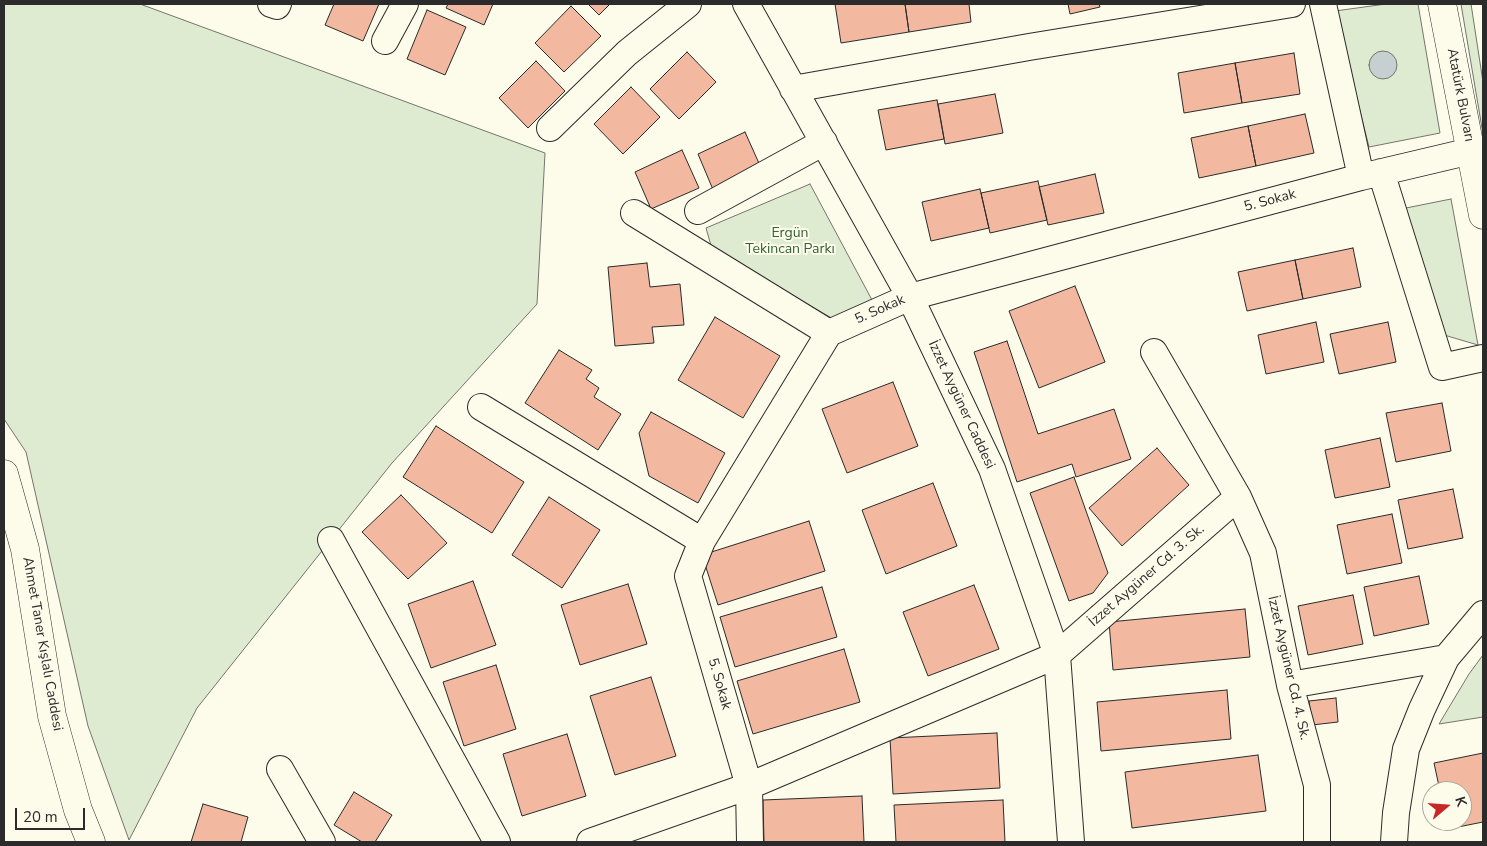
<!DOCTYPE html>
<meta charset="utf-8">
<style>
body{margin:0}
#map{position:relative;width:1487px;height:846px;overflow:hidden;background:#fdfbea;font-family:"Nunito Sans",sans-serif}
canvas{display:block}
.frame{position:absolute;inset:0;border:5px solid #2b2b2b;pointer-events:none}
.north{position:absolute;left:1422px;top:781px;width:50px;height:50px;box-sizing:border-box;background:#fdfbea;border:1px solid #a9a89e;border-radius:50%;rotate:72deg;font-size:14px;font-weight:700;line-height:20px;text-align:center;color:#2b2b2b}
.north::after{content:'';display:block;margin:auto;width:18px;height:22px;background:#c62828;clip-path:polygon(50% 0,100% 100%,50% 72%,0 100%)}
.scale{position:absolute;left:15px;top:808px;width:70px;height:22px;box-sizing:border-box;border:2px solid #2b2b2b;border-top:0;padding-left:6px;font-size:15px;line-height:18px;white-space:nowrap;color:#2b2b2b;-webkit-text-stroke:4px #fdfbea;paint-order:stroke}
</style>
<div id="map">
<canvas width="1487" height="846"></canvas>
<div class="frame"></div>
<div class="north">K</div>
<div class="scale">20 m</div>
</div>
<script>
const context = document.querySelector('canvas').getContext('2d');
context.lineJoin = 'round';
function fill(path, color) { context.fillStyle = color; context.fill(path, 'evenodd'); }
const shape = rows => new Path2D(rows.map(r => 'M' + r).join(''));
function stroke(path, color, width, dash) { context.strokeStyle = color; context.lineWidth = width; context.lineCap = dash ? 'butt' : 'round'; context.setLineDash(dash || []); context.stroke(path); }
function label(font, color, halo, rows, align = 'center') {
  context.font = font + ' "Nunito Sans",sans-serif'; context.lineWidth = 4; context.setLineDash([]); context.textBaseline = 'middle'; context.strokeStyle = halo; context.fillStyle = color; for (const [text, x, y, turn = 0] of rows) {
    context.save(); context.translate(x, y); context.rotate((+turn || 0) * Math.PI / 180); context.textAlign = isNaN(turn) ? turn : align; if (halo) context.strokeText(text, 0, 0); context.fillText(text, 0, 0); context.restore();
  }
}
const green = shape([
 [4,4,140,4,545,153,537,304,392,463,197,708,129,840,88,726,26,452,4,419,4,4],
 [1386,4,1418,4,1440,133,1369,147,1335,11,1386,4],
 [1461,4,1471,4,1483,82,1483,134,1461,4],
 [810,184,872,300,835,320,712,249,706,228,810,184],
 [1451,199,1478,345,1444,335,1401,209,1451,199],
 [1483,655,1483,717,1439,724,1469,674,1483,655]
]);
const water = shape([
 '1369 65a14 14 0 1 1 28 0a14 14 0 1 1-28 0Z'
]);
const building = shape([
 [334,4,379,4,363,41,325,25,334,4],
 [448,4,493,4,484,25,446,8,448,4],
 [588,4,610,4,599,15,588,4],
 [835,4,905,4,909,32,841,43,835,4],
 [905,4,969,4,971,22,909,32,905,4],
 [1068,4,1099,4,1100,7,1070,14,1068,4],
 [571,6,601,36,564,72,535,43,571,6],
 [427,10,466,27,445,75,407,59,427,10],
 [687,52,716,82,679,119,650,89,687,52],
 [1294,53,1300,94,1242,103,1235,63,1294,53],
 [536,61,565,91,528,128,499,98,536,61],
 [1235,63,1242,103,1184,113,1178,73,1235,63],
 [631,87,660,117,623,154,594,124,631,87],
 [995,94,1003,133,945,144,938,104,995,94],
 [937,100,944,139,886,150,878,110,937,100],
 [1305,114,1314,153,1256,166,1248,126,1305,114],
 [1248,126,1256,166,1199,178,1191,138,1248,126],
 [745,132,762,170,714,192,698,154,745,132],
 [682,150,699,188,651,209,635,172,682,150],
 [1095,174,1104,213,1048,225,1039,187,1095,174],
 [1038,181,1047,220,990,233,981,193,1038,181],
 [980,189,989,228,931,241,922,202,980,189],
 [1353,248,1361,287,1303,299,1295,260,1353,248],
 [1295,260,1303,299,1247,311,1238,272,1295,260],
 [647,263,650,287,680,284,684,325,652,327,654,343,615,346,608,267,647,263],
 [1075,286,1105,362,1039,388,1009,311,1075,286],
 [715,317,780,356,743,418,678,380,715,317],
 [1316,322,1324,362,1266,374,1258,335,1316,322],
 [1388,322,1396,362,1339,374,1330,334,1388,322],
 [1007,341,1038,434,1114,409,1131,459,1076,477,1072,464,1017,482,974,352,1007,341],
 [559,350,592,370,586,379,599,388,594,397,621,414,598,450,525,403,559,350],
 [893,382,918,446,847,473,822,409,893,382],
 [1442,403,1451,451,1396,462,1386,413,1442,403],
 [651,412,725,453,698,503,649,476,639,433,651,412],
 [436,426,524,482,492,533,403,477,436,426],
 [1380,438,1390,487,1335,498,1325,450,1380,438],
 [1157,448,1189,485,1122,546,1089,508,1157,448],
 [1074,477,1108,573,1093,593,1069,601,1030,493,1074,477],
 [933,483,957,546,886,574,862,510,933,483],
 [1453,489,1463,538,1408,549,1398,500,1453,489],
 [401,495,447,543,408,579,362,532,401,495],
 [549,497,600,530,562,588,512,555,549,497],
 [1392,514,1402,563,1347,574,1337,525,1392,514],
 [809,521,825,571,718,605,702,555,809,521],
 [1419,576,1429,624,1374,636,1364,587,1419,576],
 [473,581,496,645,431,668,408,604,473,581],
 [628,584,647,644,580,665,561,605,628,584],
 [974,585,999,649,928,676,903,612,974,585],
 [822,587,837,637,735,667,720,617,822,587],
 [1353,595,1363,644,1308,655,1298,606,1353,595],
 [1245,609,1250,657,1113,670,1109,622,1245,609],
 [844,649,860,702,753,734,737,681,844,649],
 [496,665,516,729,464,746,443,682,496,665],
 [651,677,676,756,615,775,590,696,651,677],
 [1227,690,1231,739,1101,751,1097,702,1227,690],
 [1336,698,1338,722,1312,725,1309,701,1336,698],
 [997,733,1000,788,893,794,890,738,997,733],
 [567,734,586,796,522,816,503,754,567,734],
 [1483,753,1483,822,1448,829,1446,821,1462,821,1462,791,1440,791,1434,763,1483,753],
 [1258,755,1266,811,1132,828,1125,772,1258,755],
 [354,792,392,815,375,842,362,842,334,825,354,792],
 [862,796,864,842,764,842,763,800,862,796],
 [1003,800,1005,842,896,842,894,805,1003,800],
 [203,804,248,817,241,842,191,842,203,804]
]);
const minor = shape([
 [271,4,277,6,278,4],
 [746,4,910,297,992,469,1057,655,1071,842],
 [1323,4,1361,177],
 [385,41,405,4],
 [793,89,1029,47,1292,4],
 [550,128,627,53,688,4],
 [1381,172,1442,367,1483,358],
 [698,211,824,142],
 [634,213,829,333],
 [1154,352,1238,497,1263,553,1290,685,1317,785,1317,842],
 [481,407,702,541],
 [331,540,497,842],
 [1290,685,1446,658],
 [280,769,322,842],
 [590,842,749,786,1057,655,1238,497],
 [750,842,749,786,688,576,702,541,829,333,910,297,1361,177,1471,151],
 [1394,842,1396,813,1406,749,1422,709,1446,658,1483,614]
]);
const major = shape([
 [1442,4,1483,215],
 [4,474,25,549,52,716,78,810,91,842]
]);
const streetNames = [
 ["Atatürk Bulvarı",1460,95,79],
 ["5. Sokak",1270,201,-15],
 ["5. Sokak",880,310,-24],
 ["İzzet Aygüner Caddesi",961,405,65],
 ["İzzet Aygüner Cd. 3. Sk.",1147,576,-41],
 ["Ahmet Taner Kışlalı Caddesi",42,644,80],
 ["İzzet Aygüner Cd. 4. Sk.",1288,668,77],
 ["5. Sokak",719,684,74]
];
const parkNames = [
 ["Ergün",790,234],
 ["Tekincan Parkı",790,250]
];
fill(green, '#deebd1');
stroke(green, '#74746e', 1);
fill(water, '#c7d0d0');
stroke(water, '#74746e', 1);
fill(building, '#f2b8a0');
stroke(building, '#2b2b2b', 1);
stroke(minor, '#2b2b2b', 28);
stroke(major, '#2b2b2b', 29);
stroke(minor, '#fdfbea', 26);
stroke(major, '#fdfbea', 28);
label('14px', '#2b2b2b', '#fdfbea', streetNames);
label('14px', '#34623c', '#fdfbea', parkNames);
</script>
